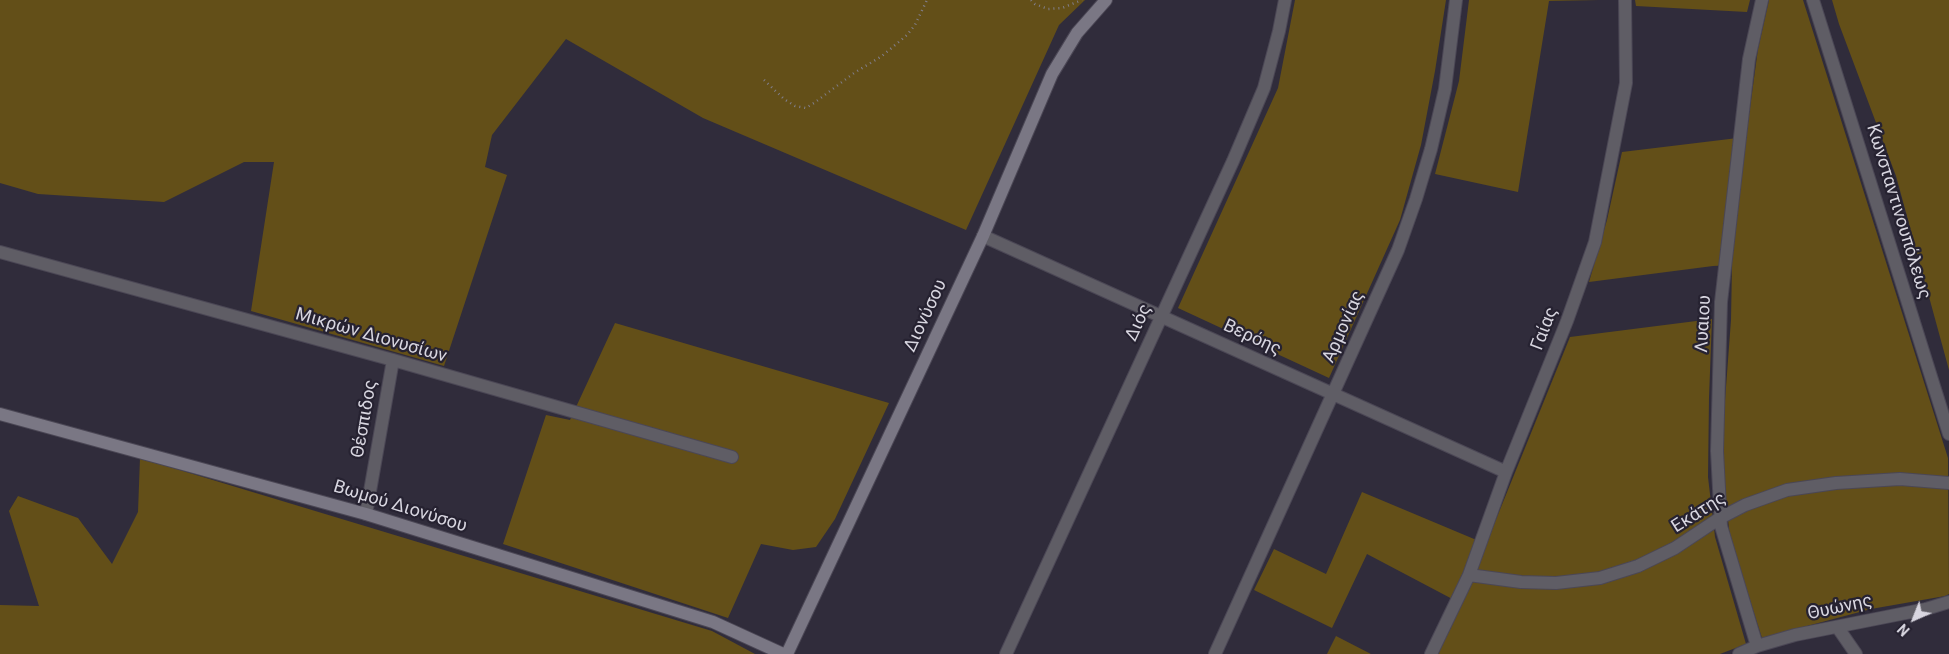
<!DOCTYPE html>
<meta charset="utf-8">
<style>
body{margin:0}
#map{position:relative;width:1949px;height:654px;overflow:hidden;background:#302c3b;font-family:Roboto,sans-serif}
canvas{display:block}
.north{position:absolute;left:1889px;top:594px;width:50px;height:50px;-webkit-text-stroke:4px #262231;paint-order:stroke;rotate:224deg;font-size:14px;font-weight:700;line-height:20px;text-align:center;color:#d8d6e0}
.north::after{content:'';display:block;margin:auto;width:18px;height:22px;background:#d8d6e0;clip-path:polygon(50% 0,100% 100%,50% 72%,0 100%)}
</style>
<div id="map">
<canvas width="1949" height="654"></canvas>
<div class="north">N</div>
</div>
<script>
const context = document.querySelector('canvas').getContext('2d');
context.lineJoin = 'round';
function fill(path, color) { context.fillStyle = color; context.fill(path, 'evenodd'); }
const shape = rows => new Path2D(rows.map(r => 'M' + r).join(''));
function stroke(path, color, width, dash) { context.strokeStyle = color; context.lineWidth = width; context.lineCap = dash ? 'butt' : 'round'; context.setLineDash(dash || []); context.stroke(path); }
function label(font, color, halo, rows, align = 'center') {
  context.font = font + ' Roboto,sans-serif'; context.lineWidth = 4.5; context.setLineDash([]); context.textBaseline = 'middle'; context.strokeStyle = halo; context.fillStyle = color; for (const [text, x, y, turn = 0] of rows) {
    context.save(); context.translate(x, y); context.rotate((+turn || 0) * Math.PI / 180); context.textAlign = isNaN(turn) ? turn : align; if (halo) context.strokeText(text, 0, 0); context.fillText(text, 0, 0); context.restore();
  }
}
const green = shape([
 [0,0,1085,0,1059,25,966,230,703,118,566,39,492,135,485,167,507,175,444,366,251,311,274,162,244,162,164,202,38,194,0,183],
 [1295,0,1446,0,1435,71,1421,145,1400,220,1329,378,1178,308,1278,88],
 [1469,0,1599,0,1549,1,1518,192,1435,174,1459,81],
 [1635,0,1750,0,1747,12,1636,6],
 [1769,0,1803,0,1948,458,1949,594,1945,596,1871,609,1762,638,1730,538,1721,454,1731,320,1732,265,1713,266,1589,282,1607,220,1622,152,1746,137,1758,49],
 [1832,0,1949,0,1949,370,1896,176,1839,24],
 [1712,319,1709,398,1708,477,1715,537,1746,644,1720,654,1436,654,1458,602,1367,554,1332,628,1254,590,1274,549,1326,574,1362,492,1486,544,1570,337],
 [615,323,889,403,835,519,816,547,793,550,761,544,728,618,503,544,546,415,570,420],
 [140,458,712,631,755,654,0,654,0,605,39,606,9,511,18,496,78,518,112,564,138,512],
 [1336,636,1371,654,1327,654]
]);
const path = shape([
 [1031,0,1035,4,1048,9,1062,8,1082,0],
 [764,80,784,99,795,106,806,108,814,103,854,73,882,56,907,35,915,25,927,0]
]);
const street = shape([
 [1813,0,1949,434],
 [983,236,1506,472],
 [0,252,393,360,732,457],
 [366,514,393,360],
 [1469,575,1521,582,1556,583,1600,578,1638,566,1675,548,1720,518,1745,505,1787,490,1836,483,1900,479,1949,483],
 [1838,628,1856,654],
 [1757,646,1721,526,1717,451,1721,302,1749,59,1762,0],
 [1006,654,1233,161,1264,88,1279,31,1285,0],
 [1215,654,1398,250,1416,199,1431,149,1445,89,1456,0],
 [1431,654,1469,575,1506,472,1567,321,1595,242,1626,83,1625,0],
 [1739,654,1757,646,1795,635,1926,609,1949,602]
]);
const secondary = shape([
 [0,414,366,514,713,622,783,654],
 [787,654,983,236,1052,74,1077,33,1106,0]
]);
const streetNames = [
 ["Κωνσταντινουπόλεως",1898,212,73],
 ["Διονύσου",926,316,-65],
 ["Διός",1139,323,-65],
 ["Λυαιου",1704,324,-87],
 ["Αρμονίας",1344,327,-66],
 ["Γαίας",1545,329,-69],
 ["Μικρών Διονυσίων",371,336,16],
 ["Βερόης",1252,338,25],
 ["Θέσπιδος",365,419,-80],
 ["Βωμού Διονύσου",400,507,17],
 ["Εκάτης",1699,513,-32],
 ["Θυώνης",1840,608,-12]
];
fill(green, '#634f18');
stroke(street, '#4b4755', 14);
stroke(secondary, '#4b4755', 14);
stroke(path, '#827f8c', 2.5, [1, 4]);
stroke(street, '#5f5d65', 12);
stroke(secondary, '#7a7784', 12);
label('18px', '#d8d6e0', '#262231', streetNames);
</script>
